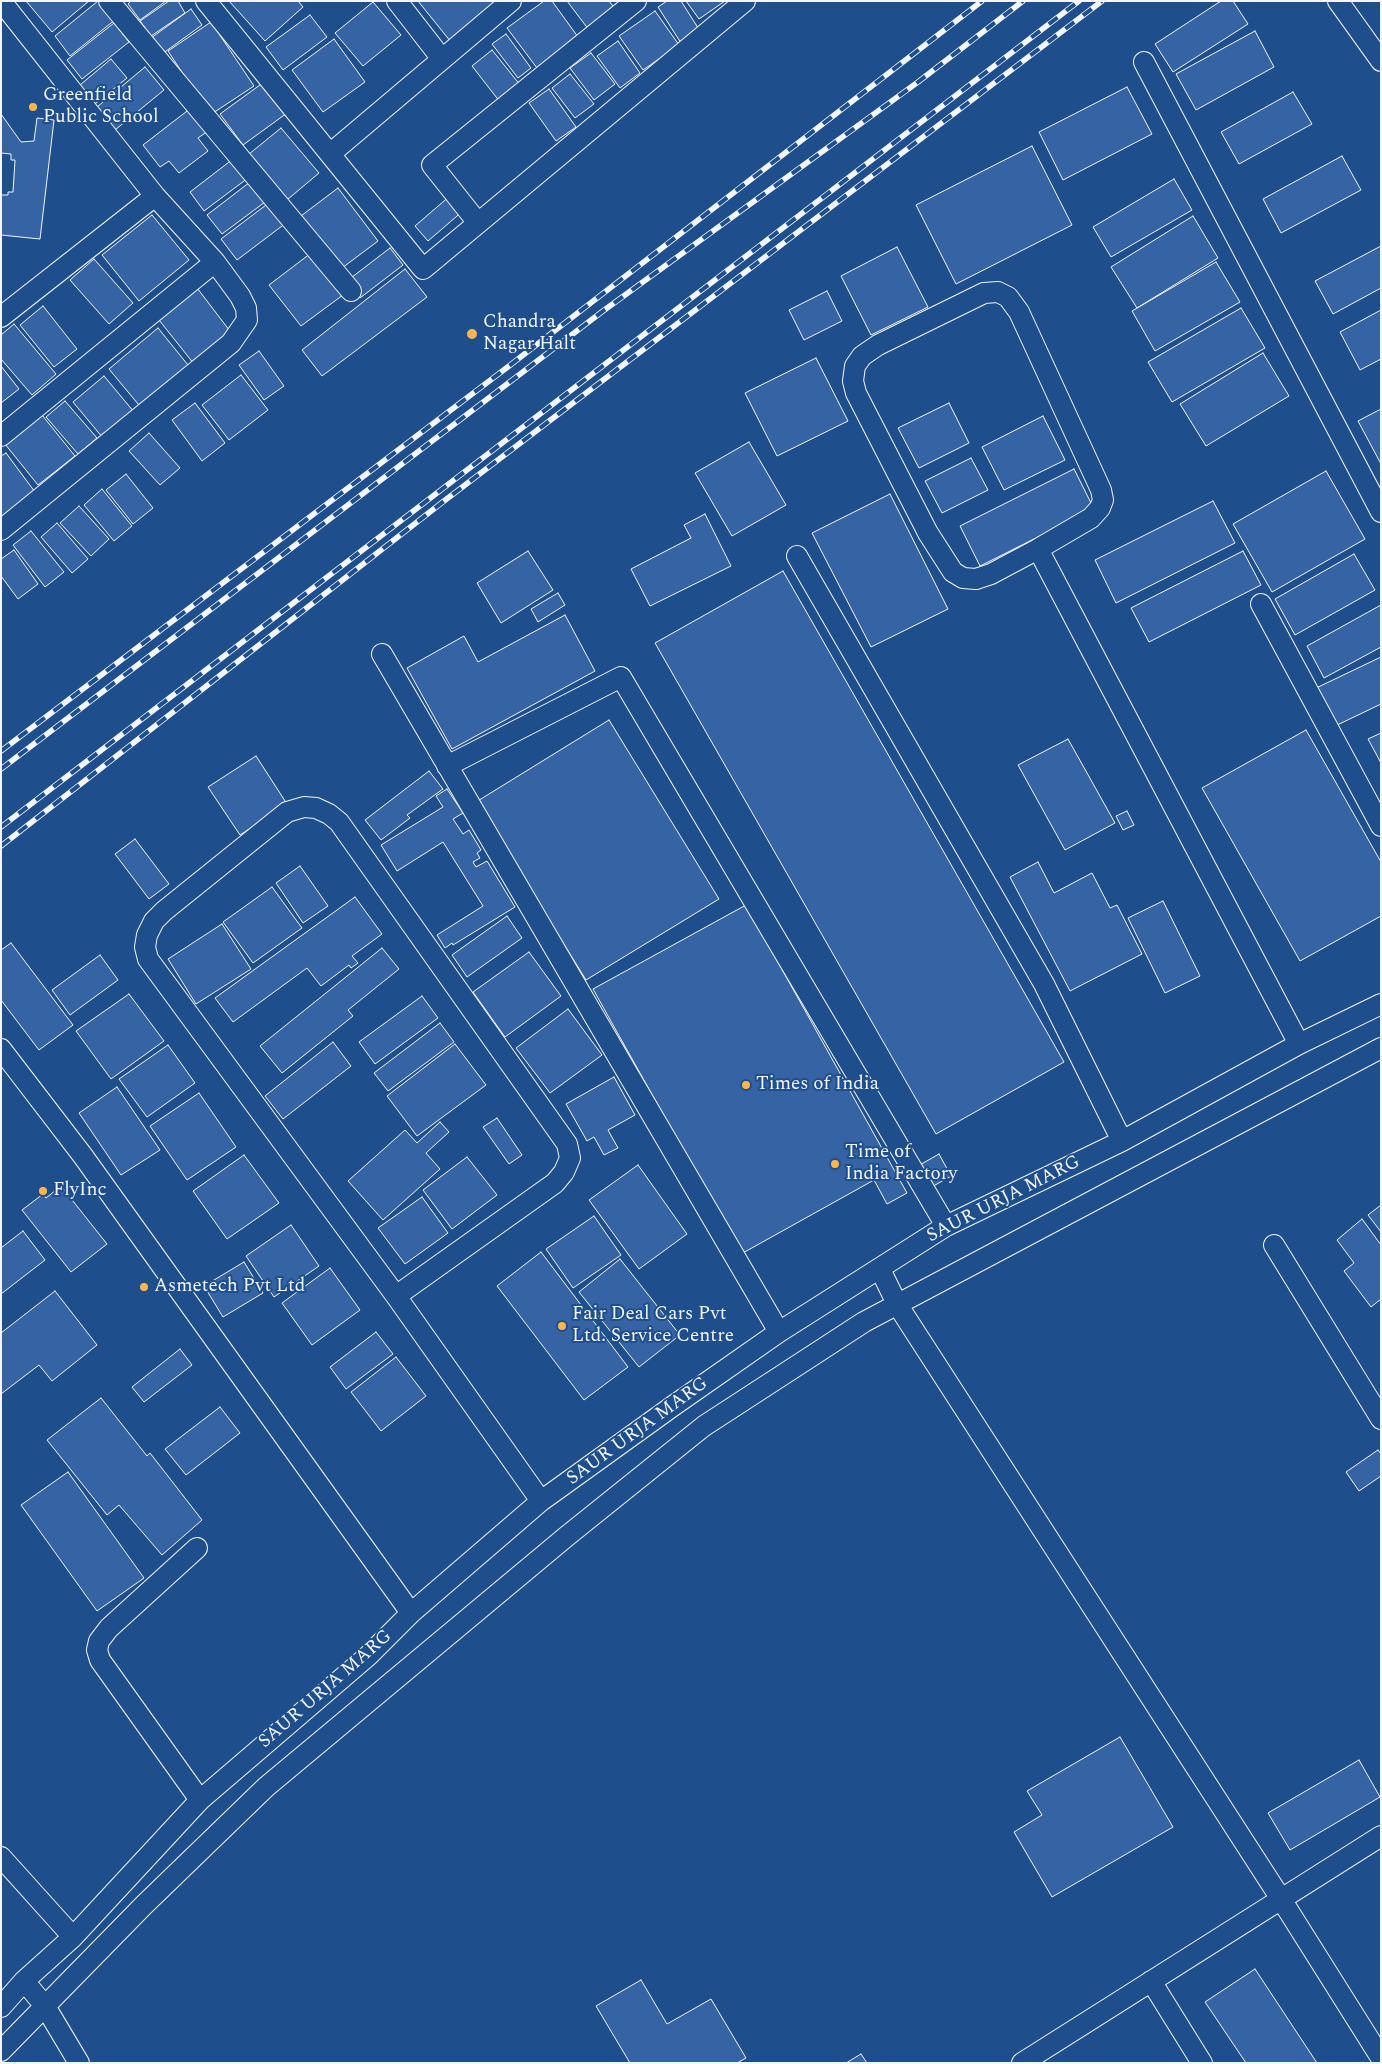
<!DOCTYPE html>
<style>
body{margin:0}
#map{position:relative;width:1382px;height:2064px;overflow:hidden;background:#1f4e8c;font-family:Spectral,serif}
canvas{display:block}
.frame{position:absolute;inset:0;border:2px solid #f2f6ff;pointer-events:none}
</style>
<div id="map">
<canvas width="1382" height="2064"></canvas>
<div class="frame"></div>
</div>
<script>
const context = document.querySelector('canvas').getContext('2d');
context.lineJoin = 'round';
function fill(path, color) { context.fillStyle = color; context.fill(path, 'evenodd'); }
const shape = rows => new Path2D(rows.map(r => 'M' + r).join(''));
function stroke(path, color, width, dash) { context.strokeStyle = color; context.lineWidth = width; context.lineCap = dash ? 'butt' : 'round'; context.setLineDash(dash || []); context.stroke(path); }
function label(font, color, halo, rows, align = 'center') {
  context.font = font + ' Spectral,serif'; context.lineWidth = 4; context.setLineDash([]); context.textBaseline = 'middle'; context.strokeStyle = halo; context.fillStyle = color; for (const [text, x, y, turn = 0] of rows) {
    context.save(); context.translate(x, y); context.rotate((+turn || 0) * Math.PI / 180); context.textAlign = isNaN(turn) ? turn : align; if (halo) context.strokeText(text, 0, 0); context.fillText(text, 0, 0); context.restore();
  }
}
const building = shape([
 [26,1,89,1,52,32,26,1],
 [98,1,101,1,116,19,70,56,55,36,98,1],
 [131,1,166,1,140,20,128,4,131,1],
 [169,1,178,1,185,13,151,36,140,21,169,1],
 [229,1,298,1,303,7,265,41,229,1],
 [418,1,503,1,451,42,418,1],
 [544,1,552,1,578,37,537,68,507,28,544,1],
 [567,1,609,1,616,10,589,30,567,1],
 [667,1,681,1,700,31,681,43,658,7,667,1],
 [686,1,725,1,699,19,686,1],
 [1221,1,1233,1,1248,24,1173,72,1155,44,1221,1],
 [373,2,401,35,363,66,335,33,373,2],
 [191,9,202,25,162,54,151,38,191,9],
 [655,11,679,45,643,70,619,36,655,11],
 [310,15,327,37,283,70,266,47,310,15],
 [211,22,254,86,210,115,168,51,211,22],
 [114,23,129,42,82,79,67,60,114,23],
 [1255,31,1274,67,1196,110,1176,74,1255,31],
 [506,34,531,68,518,78,492,44,506,34],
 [334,39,365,82,323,112,292,70,334,39],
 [618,41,640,73,620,88,597,56,618,41],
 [492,50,521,86,500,102,472,66,492,50],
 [591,53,615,84,594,100,570,68,591,53],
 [111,59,127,78,95,104,80,85,111,59],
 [145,67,164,90,115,130,97,107,145,67],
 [570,74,594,104,575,118,552,88,570,74],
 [264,82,287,113,243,145,220,114,264,82],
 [1127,87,1152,134,1063,180,1039,132,1127,87],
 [549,89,576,127,556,141,529,103,549,89],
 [1293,92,1312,124,1239,164,1221,132,1293,92],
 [191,108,208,131,198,138,208,151,179,173,169,161,160,167,143,145,191,108],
 [1,114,21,142,34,141,37,118,54,120,40,239,1,235,1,195,8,195,8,192,13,192,15,160,11,160,11,154,1,153,1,114],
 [281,128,319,173,281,205,243,159,281,128],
 [1032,146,1072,225,956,284,916,205,1032,146],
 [1342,156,1361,190,1281,233,1263,199,1342,156],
 [233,159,248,178,204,211,190,192,233,159],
 [254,179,269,199,222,234,207,215,254,179],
 [1174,179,1192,210,1111,257,1093,227,1174,179],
 [338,188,378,241,338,271,297,219,338,188],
 [451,195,464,210,428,241,415,226,451,195],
 [270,202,286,223,237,260,221,239,270,202],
 [152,215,189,260,139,301,102,255,152,215],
 [1193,216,1218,258,1137,308,1111,267,1193,216],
 [1381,246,1381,288,1333,314,1315,281,1381,246],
 [897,247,928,307,871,335,841,276,897,247],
 [390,248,403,265,360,298,347,281,390,248],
 [315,250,347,292,301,326,269,285,315,250],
 [94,259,133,303,109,324,70,280,94,259],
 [1216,262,1240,302,1155,351,1132,311,1216,262],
 [405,269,427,297,322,376,302,350,405,269],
 [194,284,233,335,194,364,155,315,194,284],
 [827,291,842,321,804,340,789,310,827,291],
 [43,306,77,349,54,367,20,325,43,306],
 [1241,308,1265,348,1172,402,1148,362,1241,308],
 [1381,310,1381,359,1360,370,1340,332,1381,310],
 [14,324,56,374,32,395,1,359,1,335,14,324],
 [158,328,192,370,143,410,109,369,158,328],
 [259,351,284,386,264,400,239,365,259,351],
 [1263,353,1289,396,1206,446,1180,404,1263,353],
 [816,358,848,421,777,456,745,393,816,358],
 [1,366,19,389,1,403,1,366],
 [241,375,268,410,229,440,202,405,241,375],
 [104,376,134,412,103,438,73,402,104,376],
 [65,401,97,438,78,454,46,417,65,401],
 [195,403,225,443,202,461,172,420,195,403],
 [949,403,969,443,919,468,898,428,949,403],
 [1381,409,1381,464,1358,421,1381,409],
 [42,415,75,456,38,485,5,444,42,415],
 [1043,416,1065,460,1004,490,982,447,1043,416],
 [149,433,180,468,160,485,129,451,149,433],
 [749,442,786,505,732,536,695,473,749,442],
 [6,453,35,492,1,517,1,456,6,453],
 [971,458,988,490,942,513,925,481,971,458],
 [1074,469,1094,509,980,566,960,526,1074,469],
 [1326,471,1365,539,1272,592,1233,524,1326,471],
 [126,474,153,508,133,524,106,490,126,474],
 [102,489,132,526,114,541,84,505,102,489],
 [890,494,948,609,871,647,812,533,890,494],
 [1213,501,1235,543,1116,603,1095,560,1213,501],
 [79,506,109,539,91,556,60,523,79,506],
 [705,514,731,566,650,606,631,569,691,538,684,525,705,514],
 [57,523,88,559,72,573,41,537,57,523],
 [31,531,64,572,45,587,13,545,31,531],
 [14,550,38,584,18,599,1,576,1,559,14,550],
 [528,551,553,590,501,623,477,583,528,551],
 [1243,551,1261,585,1149,642,1131,608,1243,551],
 [1354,554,1375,590,1295,635,1275,599,1354,554],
 [783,571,1064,1062,936,1134,655,643,783,571],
 [558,593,565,605,538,622,531,609,558,593],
 [1381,605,1381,647,1324,678,1307,646,1381,605],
 [565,615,595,671,452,749,407,668,464,636,478,662,565,615],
 [1381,657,1381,704,1331,728,1312,690,1381,657],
 [609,720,719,899,586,980,476,802,609,720],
 [1306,730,1381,862,1381,916,1300,961,1202,788,1306,730],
 [1381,733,1381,763,1368,739,1381,733],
 [1068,739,1115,823,1065,850,1018,765,1068,739],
 [256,756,287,804,240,835,208,787,256,756],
 [429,771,443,789,407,815,410,818,381,840,365,820,429,771],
 [447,789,463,813,453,819,463,834,469,830,481,850,477,853,480,858,473,862,476,867,487,861,515,907,453,945,452,943,445,948,437,935,483,906,443,842,397,871,381,845,443,807,436,796,447,789],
 [1127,811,1134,825,1123,830,1116,816,1127,811],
 [135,839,169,884,149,899,115,854,135,839],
 [1038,862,1054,893,1092,873,1110,908,1117,905,1142,954,1070,991,1010,877,1038,862],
 [300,866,328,906,303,923,276,883,300,866],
 [272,887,302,928,253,963,223,922,272,887],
 [355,897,382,934,352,956,358,963,351,968,349,965,321,986,307,968,233,1022,215,998,355,897],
 [1163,901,1200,976,1165,993,1128,918,1163,901],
 [746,905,907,1193,887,1204,874,1180,741,1254,593,989,746,905],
 [507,916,522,938,467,977,452,955,507,916],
 [222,924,251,969,196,1004,168,959,222,924],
 [11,943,73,1025,39,1050,1,1000,1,950,11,943],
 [382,948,399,969,348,1010,353,1016,282,1073,260,1046,382,948],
 [529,952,561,996,505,1037,473,992,529,952],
 [100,955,118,980,70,1015,52,990,100,955],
 [129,994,164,1041,111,1079,76,1031,129,994],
 [422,996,438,1018,375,1064,359,1042,422,996],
 [568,1009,602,1055,550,1093,516,1048,568,1009],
 [440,1023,454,1042,388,1091,374,1073,440,1023],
 [333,1042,351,1066,283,1119,265,1096,333,1042],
 [455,1044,486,1085,417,1136,387,1096,455,1044],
 [168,1045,195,1083,147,1117,119,1079,168,1045],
 [614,1077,635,1115,608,1130,618,1148,604,1155,594,1137,587,1141,566,1104,614,1077],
 [117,1087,160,1150,121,1175,79,1113,117,1087],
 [199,1093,236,1147,187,1180,150,1126,199,1093],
 [497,1118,522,1155,509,1164,483,1127,497,1118],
 [440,1122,449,1132,426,1153,440,1169,383,1220,348,1181,405,1130,417,1143,440,1122],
 [939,1154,951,1176,930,1188,918,1166,939,1154],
 [244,1155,279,1203,227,1239,193,1191,244,1155],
 [467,1157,497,1195,452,1229,423,1190,467,1157],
 [638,1165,687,1234,639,1269,589,1200,638,1165],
 [61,1186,107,1244,71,1272,22,1210,43,1194,46,1198,61,1186],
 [422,1197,448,1233,405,1264,378,1228,422,1197],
 [1381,1205,1381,1232,1368,1215,1381,1205],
 [594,1216,621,1255,573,1288,546,1249,594,1216],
 [1362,1219,1381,1245,1381,1299,1371,1307,1344,1271,1354,1263,1337,1240,1362,1219],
 [291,1225,319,1266,274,1297,246,1256,291,1225],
 [23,1231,45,1260,1,1294,1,1248,23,1231],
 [541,1252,628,1367,584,1400,497,1286,541,1252],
 [620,1259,680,1335,639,1367,579,1292,620,1259],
 [244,1262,263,1293,223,1317,204,1286,244,1262],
 [330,1268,360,1310,312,1345,282,1303,330,1268],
 [55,1291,97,1345,52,1381,39,1365,1,1394,1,1333,55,1291],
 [376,1332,393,1354,346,1389,330,1367,376,1332],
 [180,1349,192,1365,144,1402,132,1387,180,1349],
 [396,1357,426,1396,381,1431,351,1392,396,1357],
 [101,1398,147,1456,150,1453,202,1520,162,1555,119,1505,107,1515,47,1440,101,1398],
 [220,1407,240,1433,186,1475,165,1449,220,1407],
 [1378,1450,1381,1454,1381,1476,1359,1491,1346,1472,1378,1450],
 [68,1472,144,1578,97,1611,21,1505,68,1472],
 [1120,1737,1173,1827,1052,1897,1014,1832,1042,1815,1027,1791,1120,1737],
 [1359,1760,1380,1797,1290,1850,1268,1813,1359,1760],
 [1255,1969,1317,2063,1246,2063,1205,2002,1255,1969],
 [641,1980,667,2024,711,1999,746,2058,737,2063,630,2063,596,2006,641,1980],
 [861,2054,867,2063,846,2063,861,2054]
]);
const minor = shape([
 [1,1,155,196,215,262,240,296,246,308,247,320,231,343,1,530],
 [109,1,351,291],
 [206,1,423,269,745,1],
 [397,1,442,59],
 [1338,1,1381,61],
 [1144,62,1381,512],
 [330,154,511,1],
 [478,223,432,165,636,1],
 [998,292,1008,297,1019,312,1101,490,1103,500,1100,508,1091,518,1038,549,991,574,976,579,963,578,953,572,928,533,856,393,853,381,855,366,862,356,878,345,984,293,998,292],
 [1,317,155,196],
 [1,436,215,262],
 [1038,549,1299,1044],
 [797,556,1044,984,1122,1141],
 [1261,604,1381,826],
 [382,654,779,1332],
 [447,766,621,677,946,1226],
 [1,1049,83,1156,411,1613],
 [1274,1245,1381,1419],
 [880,1269,897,1304,1281,1899,1381,2058],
 [396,1296,555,1183,564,1172,570,1158,567,1144,339,822,329,814,316,808,304,807,287,812,164,911,154,921,147,935,145,947,148,959,396,1296,541,1501],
 [197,1548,109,1628,99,1641,97,1650,100,1660,200,1800],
 [1,1857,73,1937],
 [24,1981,45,2006,79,2063],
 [1151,1981,1202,2063],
 [1,2007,24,1981,73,1937,200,1800,368,1656,411,1613,541,1501,673,1406,779,1332,946,1226,1122,1141,1299,1044,1381,1004],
 [1,2051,144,1905,266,1787,567,1536,704,1426,864,1322,1381,1048],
 [1022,2063,1381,1836]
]);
const rail = shape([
 [1,751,509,366,982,1],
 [1,769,603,311,918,82,1023,1],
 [1,827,1079,1],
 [1,846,444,501,1102,1]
]);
const markers = [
 [33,107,5,"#ffb74d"],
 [472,334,6,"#ffb74d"],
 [746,1085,5,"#ffb74d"],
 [835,1164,5,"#ffb74d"],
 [43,1191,5,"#ffb74d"],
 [144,1287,5,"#ffb74d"],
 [562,1326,5,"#ffb74d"]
];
const poiNames = [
 ["Greenfield",43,96],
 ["Public School",43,118],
 ["Chandra",483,323],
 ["Nagar Halt",483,345],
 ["Times of India",756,1085],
 ["Time of",845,1153],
 ["India Factory",845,1175],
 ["FlyInc",53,1191],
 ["Asmetech Pvt Ltd",154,1287],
 ["Fair Deal Cars Pvt",572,1315],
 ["Ltd. Service Centre",572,1337]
];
const streetNames = [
 ["SAUR URJA MARG",1004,1200,-27],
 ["SAUR URJA MARG",638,1432,-36],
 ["SAUR URJA MARG",326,1690,-41]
];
fill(building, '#3563a3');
stroke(building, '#f2f6ff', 1);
stroke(minor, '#f2f6ff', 22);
stroke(minor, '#1f4e8c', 20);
stroke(rail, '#f2f6ff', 5.5);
stroke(rail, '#1f4e8c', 4, [11]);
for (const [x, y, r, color] of markers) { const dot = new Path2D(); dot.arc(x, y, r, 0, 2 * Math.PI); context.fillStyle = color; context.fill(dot); stroke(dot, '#1f4e8c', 2); }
label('19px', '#f2f6ff', '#1f4e8c', poiNames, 'left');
label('19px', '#f2f6ff', '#1f4e8c', streetNames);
</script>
